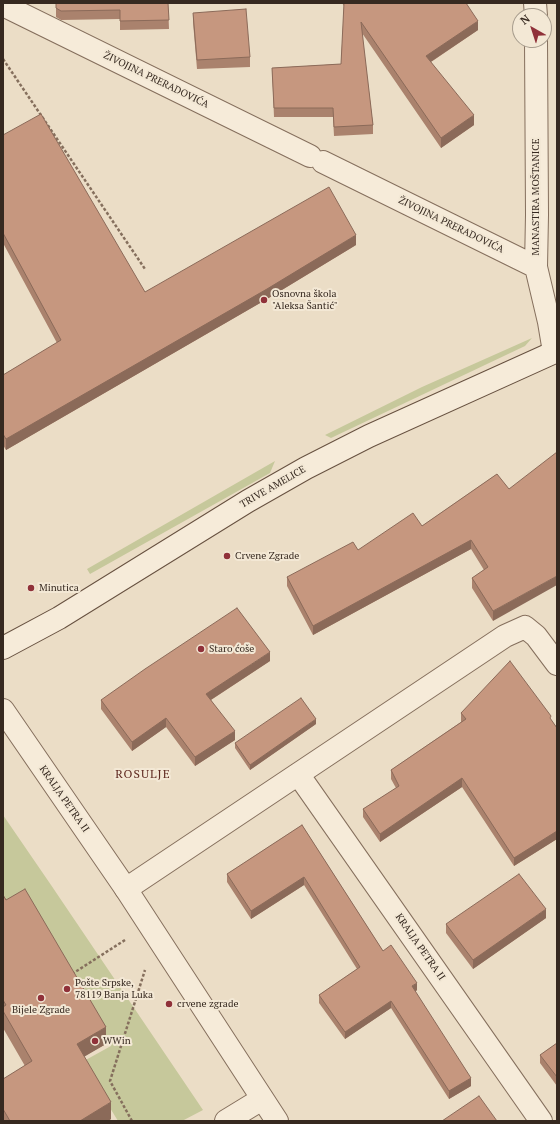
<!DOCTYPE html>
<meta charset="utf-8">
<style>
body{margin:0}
#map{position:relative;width:560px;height:1124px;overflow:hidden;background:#ebddc6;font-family:"PT Serif",serif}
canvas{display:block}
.frame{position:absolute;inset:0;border:4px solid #362920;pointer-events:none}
.north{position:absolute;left:512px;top:8px;width:40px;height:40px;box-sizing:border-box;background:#f3e8d5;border:1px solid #a79c8d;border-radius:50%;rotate:321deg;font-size:11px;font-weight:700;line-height:16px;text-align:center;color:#362920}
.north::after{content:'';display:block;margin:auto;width:14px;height:18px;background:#903139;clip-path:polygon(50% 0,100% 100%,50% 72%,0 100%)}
</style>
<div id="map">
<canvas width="560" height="1124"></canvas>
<div class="frame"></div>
<div class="north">N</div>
</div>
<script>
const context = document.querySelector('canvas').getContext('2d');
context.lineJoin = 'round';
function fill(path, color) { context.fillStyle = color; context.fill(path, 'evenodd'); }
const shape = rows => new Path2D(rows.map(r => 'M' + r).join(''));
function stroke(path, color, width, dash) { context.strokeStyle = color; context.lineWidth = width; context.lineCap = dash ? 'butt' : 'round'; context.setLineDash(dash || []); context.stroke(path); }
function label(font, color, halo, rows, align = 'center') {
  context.font = font + ' "PT Serif",serif'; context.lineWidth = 4; context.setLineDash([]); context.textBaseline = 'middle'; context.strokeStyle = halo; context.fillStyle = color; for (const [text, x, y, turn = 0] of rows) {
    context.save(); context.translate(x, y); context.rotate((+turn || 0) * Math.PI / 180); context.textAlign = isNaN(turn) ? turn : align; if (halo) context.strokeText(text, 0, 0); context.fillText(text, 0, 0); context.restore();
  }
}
const green = shape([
 [532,338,525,346,331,438,325,435,422,387],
 [275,461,270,473,90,574,87,569],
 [3,815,51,885,203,1110,182,1121,118,1121,82,1062,111,1046,26,899,3,901]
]);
const path = shape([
 [3,59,145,269],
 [72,974,125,940],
 [132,1121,110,1081,145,970]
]);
const minor = shape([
 [535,3,536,16],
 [3,5,310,156],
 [536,40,537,215,536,267,549,322,554,352],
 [323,162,536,267],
 [298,774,541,1121],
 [126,889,505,636,525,627,536,636,557,664],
 [226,1121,262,1099]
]);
const tertiary = shape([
 [3,710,126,889,277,1121]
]);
const secondary = shape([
 [3,648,59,618,248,501,306,468,369,436,557,351]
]);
const wall = shape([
 [56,3,168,3,169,29,120,30,120,19,61,20,56,17],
 [342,3,466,3,478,30,431,62,474,125,441,148,362,33,373,125,373,134,334,136,333,117,274,117,272,68,341,64,344,6],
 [193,13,250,57,250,67,197,69,193,22],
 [3,135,145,292,356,245,267,299,6,450,3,445,3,375,57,343,3,243],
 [497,474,493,621,472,588,472,578,484,570,471,549,313,635,287,586,287,577,358,550,422,526],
 [270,661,211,700,235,740,195,766,166,727,132,751,101,709,101,700],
 [461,713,551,720,557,728,557,839,514,866,462,787,380,842,363,817,363,809,396,788,391,779,391,770,461,722],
 [316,724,250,770,235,748,235,743],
 [302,825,383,951,417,990,415,992,471,1086,449,1099,391,1008,345,1039,319,1003,319,995,357,969,304,885,251,919,227,882,227,874],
 [3,895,106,1044,84,1056,111,1119,108,1121,3,1121,3,1079,25,1066,3,1028],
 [546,918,473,969,446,933,446,924],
 [557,1043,557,1086,540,1063,540,1055]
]);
const shadedWall = shape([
 [478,21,478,30,426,65,426,56],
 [474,115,474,125,441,148,441,138],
 [356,235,356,245,267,299,6,450,6,439],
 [471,540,471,549,313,635,313,626],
 [557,576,557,585,493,621,493,611],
 [270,652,270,661,206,703,206,694],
 [166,718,166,727,132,751,132,742],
 [316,719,316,724,250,770,250,765],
 [235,731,235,740,195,766,195,757],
 [462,778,462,787,380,842,380,834],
 [557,831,557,839,514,866,514,858],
 [304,877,304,885,251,919,251,911],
 [546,909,546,918,473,969,473,960],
 [417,983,417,990,412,994,412,986],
 [391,1001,391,1008,345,1039,345,1032],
 [106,1027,106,1044,77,1061,77,1044],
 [471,1078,471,1086,449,1099,449,1091],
 [111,1102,111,1119,108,1121,80,1121]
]);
const building = shape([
 [56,3,168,3,169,20,120,21,120,10,61,11,56,8,56,3],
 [344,3,466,3,478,21,426,56,474,115,441,138,361,22,373,125,334,127,333,108,274,108,272,68,341,64,344,3],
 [246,9,250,57,197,60,193,13,246,9],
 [41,114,145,292,329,187,356,235,267,289,6,439,3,434,3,375,61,340,3,233,3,135,41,114],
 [557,452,557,576,493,611,472,578,488,567,471,540,313,626,287,577,353,542,358,550,413,513,422,526,497,474,509,489,557,452],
 [237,608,270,652,206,694,235,731,195,757,166,718,132,742,101,700,145,669,237,608],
 [510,661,551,716,550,718,557,728,557,831,514,858,462,778,380,834,363,809,399,786,391,770,466,719,461,713,510,661],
 [301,698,316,719,250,765,235,743,301,698],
 [302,825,383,951,391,945,417,983,412,986,471,1078,449,1091,391,1001,345,1032,319,995,360,967,304,877,251,911,227,874,302,825],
 [519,874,546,909,473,960,446,924,519,874],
 [25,889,106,1027,77,1044,111,1102,80,1121,10,1121,3,1109,3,1079,32,1061,3,1011,3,1007,6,1005,3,1000,3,895,6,900,25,889],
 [557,1043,557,1077,540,1055,557,1043],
 [479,1096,497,1121,442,1121,479,1096]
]);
const markers = [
 [264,300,4,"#903139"],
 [227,556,4,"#903139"],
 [31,588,4,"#903139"],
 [201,649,4,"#903139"],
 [67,989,4,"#903139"],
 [41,998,4,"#903139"],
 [169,1004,4,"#903139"],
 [95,1041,4,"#903139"]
];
const streetNames = [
 ["ŽIVOJINA PRERADOVIĆA",156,80,26],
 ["MANASTIRA MOŠTANICE",536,197,-90],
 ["ŽIVOJINA PRERADOVIĆA",451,225,26],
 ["TRIVE AMELICE",273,487,-30],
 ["KRALJA PETRA II",64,799,55],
 ["KRALJA PETRA II",420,947,55]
];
const poiNames = [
 ["Osnovna škola",272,294],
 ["\"Aleksa Šantić\"",272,306],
 ["Crvene Zgrade",235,556],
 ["Minutica",39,588],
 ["Staro ćoše",209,649],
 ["Pošte Srpske,",75,983],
 ["78119 Banja Luka",75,995],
 ["crvene zgrade",177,1004],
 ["Bijele Zgrade",41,1010,"center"],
 ["WWin",103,1041]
];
const quarterNames = [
 ["ROSULJE",143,775]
];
fill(green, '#c6c89b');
stroke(minor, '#856f5d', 24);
stroke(tertiary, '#856f5d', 24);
stroke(secondary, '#675140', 24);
stroke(path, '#856f5d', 2.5, [3, 2]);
stroke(minor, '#f6ebd9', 22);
stroke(tertiary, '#f6ebd9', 22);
stroke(secondary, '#f6ebd9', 22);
fill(wall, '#aa826d');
fill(shadedWall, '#8b6a59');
fill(building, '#c6977f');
stroke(building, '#8b6a59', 1);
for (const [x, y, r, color] of markers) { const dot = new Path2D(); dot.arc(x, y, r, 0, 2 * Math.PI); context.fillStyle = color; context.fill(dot); stroke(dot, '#f3e8d5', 1.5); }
label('10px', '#362920', '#f3e8d5', streetNames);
label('10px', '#362920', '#f3e8d5', poiNames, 'left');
context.letterSpacing = '1px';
label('12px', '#602b22', '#f3e8d5', quarterNames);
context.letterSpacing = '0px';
</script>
